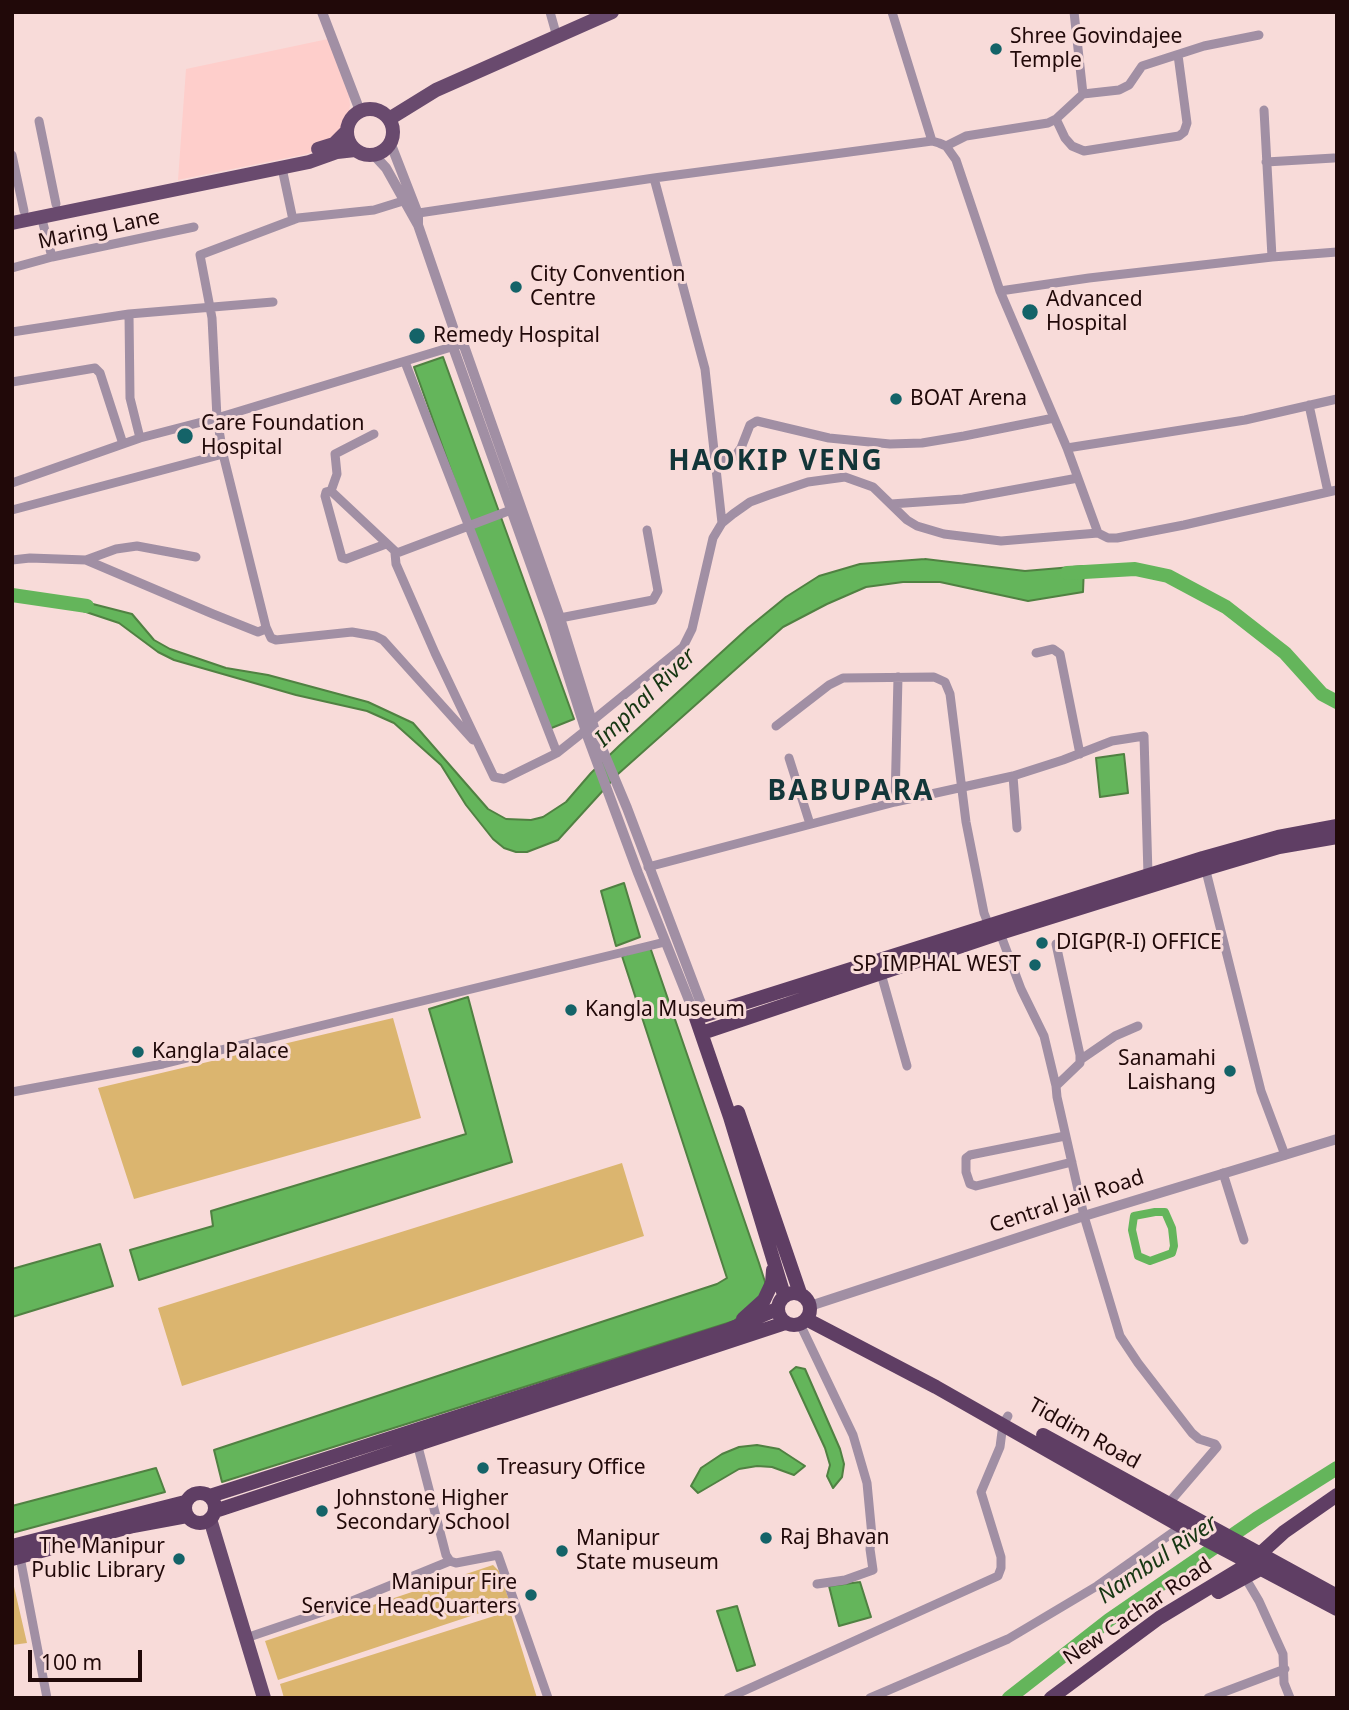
<!DOCTYPE html>
<style>
body{margin:0}
#map{position:relative;width:1349px;height:1710px;overflow:hidden;background:#f8dbd9;font-family:"Noto Sans",sans-serif}
canvas{display:block}
.frame{position:absolute;inset:0;border:14px solid #210909;pointer-events:none}
.scale{position:absolute;left:28px;top:1650px;width:114px;height:32px;box-sizing:border-box;border:4px solid #210909;border-top:0;padding-left:9px;font-size:21px;line-height:24px;white-space:nowrap;color:#210909;-webkit-text-stroke:5px #f8dbd9;paint-order:stroke}
</style>
<div id="map">
<canvas width="1349" height="1710"></canvas>
<div class="frame"></div>
<div class="scale">100 m</div>
</div>
<script>
const context = document.querySelector('canvas').getContext('2d');
context.lineJoin = 'round';
function fill(path, color) { context.fillStyle = color; context.fill(path, 'evenodd'); }
const shape = rows => new Path2D(rows.map(r => 'M' + r).join(''));
function stroke(path, color, width, dash) { context.strokeStyle = color; context.lineWidth = width; context.lineCap = dash ? 'butt' : 'round'; context.setLineDash(dash || []); context.stroke(path); }
function label(font, color, halo, rows, align = 'center') {
  context.font = font + ' "Noto Sans",sans-serif'; context.lineWidth = 6; context.setLineDash([]); context.textBaseline = 'middle'; context.strokeStyle = halo; context.fillStyle = color; for (const [text, x, y, turn = 0] of rows) {
    context.save(); context.translate(x, y); context.rotate((+turn || 0) * Math.PI / 180); context.textAlign = isNaN(turn) ? turn : align; if (halo) context.strokeText(text, 0, 0); context.fillText(text, 0, 0); context.restore();
  }
}
const built = shape([
 [328,39,347,77,350,105,347,131,334,144,307,154,178,180,186,69]
]);
const green = shape([
 [393,1018,421,1118,134,1199,98,1088],
 [622,1163,644,1236,182,1386,158,1308],
 [493,1565,499,1571,510,1603,278,1680,265,1641],
 [12,1578,27,1643,12,1645],
 [510,1611,537,1698,284,1698,280,1684]
]);
const water = shape([
 [443,357,574,719,549,729,473,532,414,367,443,357],
 [925,559,1025,571,1084,566,1083,592,1028,601,940,582,903,582,866,587,827,604,783,627,618,774,558,840,527,852,516,852,504,848,493,839,466,805,441,765,394,723,367,711,296,695,174,660,158,652,119,623,62,604,85,602,132,614,154,640,170,649,226,668,268,675,368,702,413,723,488,809,506,819,531,820,543,817,566,802,591,773,620,745,748,628,786,597,819,576,860,564,925,559],
 [1124,754,1128,793,1100,797,1096,758,1124,754],
 [624,883,640,937,616,946,601,891,624,883],
 [650,947,759,1263,766,1285,764,1295,734,1321,222,1482,214,1450,589,1326,717,1284,727,1278,622,956,650,947],
 [468,997,512,1162,139,1280,130,1250,213,1226,211,1211,466,1134,429,1009,468,997],
 [100,1244,113,1286,12,1317,12,1269,100,1244],
 [796,1367,805,1369,840,1449,844,1464,842,1477,833,1488,827,1476,830,1465,825,1448,790,1372,796,1367],
 [757,1445,779,1449,805,1466,794,1475,772,1467,757,1466,739,1469,698,1493,691,1486,701,1468,722,1454,739,1447,757,1445],
 [156,1468,165,1492,12,1533,12,1506,156,1468],
 [860,1582,871,1617,839,1626,829,1586,860,1582],
 [737,1606,755,1665,737,1671,717,1611,737,1606]
]);
const canal = shape([
 [1155,1212,1165,1212,1172,1228,1174,1246,1172,1253,1150,1261,1138,1256,1132,1230,1134,1216,1155,1212]
]);
const river = shape([
 [1067,573,1135,569,1168,576,1226,607,1285,653,1322,694,1337,702],
 [12,595,87,606],
 [1009,1698,1109,1620,1256,1519,1337,1468]
]);
const minor = shape([
 [550,12,557,37],
 [892,12,932,141],
 [1074,12,1083,94],
 [1264,110,1272,257],
 [1056,119,1065,138,1072,146,1084,151,1179,136,1184,132,1187,123,1178,55],
 [39,121,56,204],
 [946,146,966,136,1048,123,1056,119,1083,94,1119,90,1129,85,1142,66,1204,46,1259,35],
 [12,155,24,211],
 [1266,162,1334,158],
 [282,168,293,220],
 [654,178,705,369,722,523],
 [412,214,654,178,932,141,939,143,946,146,956,160,1000,291,1067,448,1098,533,1108,538,1117,538,1184,525,1337,490],
 [41,216,52,257],
 [12,268,52,257,194,227],
 [1000,291,1089,278,1272,257,1337,252],
 [129,314,130,398,140,438],
 [12,332,129,314,273,302],
 [12,382,95,368,100,373,123,444],
 [1309,405,1328,492],
 [1067,448,1245,420,1337,399],
 [714,457,728,459,735,456,741,448,750,425,757,421,829,438,890,444,922,443,964,436,1054,418],
 [12,483,140,438,217,418,458,345],
 [331,491,337,474,335,454,374,434],
 [891,504,963,499,1078,478],
 [12,510,223,454],
 [386,544,346,559,342,558,325,496,326,492,331,491,397,553,511,510],
 [395,553,396,564,435,653,494,777,504,779,557,753,405,362],
 [12,560,30,558,86,560,213,614,258,632,263,630,266,627,223,454,217,418,212,318,200,255,298,218,374,210,403,201],
 [86,560,116,549,137,546,196,557],
 [560,618,653,600,658,591,647,530],
 [266,627,271,638,276,640,352,632,375,636,383,640,473,740],
 [1036,653,1053,649,1060,654,1080,754],
 [776,726,829,685,843,678,934,677,945,682,950,694,966,822,984,913,989,926,1000,933,1021,989,1044,1036,1056,1086],
 [557,753,586,730,592,721,683,647,692,629,713,538,722,523,733,514,750,502,769,495,808,482,845,477,873,487,907,520,917,526,944,534,1001,541,1098,533],
 [789,758,810,824],
 [1013,776,1017,828],
 [895,802,898,677],
 [648,867,895,802,1013,776,1063,760,1112,741,1144,736,1148,875],
 [1205,867,1261,1091,1285,1155],
 [1056,944,1080,1055,1080,1063,1056,1086,1057,1097,1084,1216,1120,1336,1138,1363,1192,1433,1199,1439,1215,1444,1217,1447,1168,1504],
 [880,970,907,1066],
 [1080,1060,1115,1036,1138,1026],
 [12,1092,163,1064,665,942],
 [1065,1136,970,1155,966,1158,966,1172,970,1184,976,1186,1072,1162],
 [1223,1173,1244,1240],
 [800,1324,853,1435,867,1483,872,1536,870,1549,873,1570,845,1580,817,1584],
 [417,1443,446,1555,450,1561,456,1563,498,1555,548,1698],
 [20,1557,47,1698],
 [1243,1574,1259,1601,1283,1654,1284,1683,1290,1698],
 [246,1638,340,1606,450,1561],
 [728,1698,998,1576,1001,1568,1001,1557,981,1492,1000,1447,1003,1424,1008,1416],
 [870,1698,1008,1639,1097,1586,1182,1526],
 [1208,1698,1285,1669]
]);
const tertiary = shape([
 [322,12,360,111],
 [390,142,418,214,418,225],
 [374,155,386,168,418,225,454,330,463,343,560,618,596,734,627,808,705,1014],
 [454,330,453,347,551,621,588,738,638,873,696,1018],
 [810,1306,1084,1216,1337,1139]
]);
const primary = shape([
 '347 132a23 23 0 1 1 46 0a23 23 0 1 1-46 0Z',
 [389,119,436,90,612,12],
 [318,149,334,144,347,131],
 [12,223,309,162,337,152,355,150],
 [210,1519,264,1698]
]);
const trunk = shape([
 [702,1033,1000,933,1205,869,1279,847,1337,837],
 [738,1112,800,1293],
 '778 1309a16 16 0 1 1 32 0a16 16 0 1 1-32 0Z',
 [784,1295,730,1117,696,1018,1203,858,1278,837,1337,826],
 [743,1319,764,1300,772,1283,773,1270],
 [806,1319,936,1387,1182,1527,1337,1609],
 [1043,1435,1337,1596],
 '185 1508a15 15 0 1 1 30 0a15 15 0 1 1-30 0Z',
 [210,1496,728,1330,777,1309],
 [215,1511,785,1323],
 [12,1546,185,1502],
 [12,1559,133,1526,187,1516],
 [1218,1592,1260,1569],
 [1051,1698,1159,1618,1250,1563,1284,1532,1337,1495]
]);
const markers = [
 [996,49,7,"#146368"],
 [516,287,7,"#146368"],
 [1030,312,9,"#146368"],
 [417,336,9,"#146368"],
 [896,399,7,"#146368"],
 [185,436,9,"#146368"],
 [1042,943,7,"#146368"],
 [1035,965,7,"#146368"],
 [571,1010,7,"#146368"],
 [138,1052,7,"#146368"],
 [1230,1071,7,"#146368"],
 [483,1468,7,"#146368"],
 [322,1511,7,"#146368"],
 [766,1538,7,"#146368"],
 [562,1551,7,"#146368"],
 [179,1559,7,"#146368"],
 [531,1595,7,"#146368"]
];
const poiNames = [
 ["Shree Govindajee",1010,37],
 ["Temple",1010,61],
 ["City Convention",530,275],
 ["Centre",530,299],
 ["Advanced",1046,300],
 ["Hospital",1046,324],
 ["Remedy Hospital",433,336],
 ["BOAT Arena",910,399],
 ["Care Foundation",201,424],
 ["Hospital",201,448],
 ["DIGP(R-I) OFFICE",1056,943],
 ["SP IMPHAL WEST",1021,965,"right"],
 ["Kangla Museum",585,1010],
 ["Kangla Palace",152,1052],
 ["Sanamahi",1216,1059,"right"],
 ["Laishang",1216,1083,"right"],
 ["Treasury Office",497,1468],
 ["Johnstone Higher",336,1499],
 ["Secondary School",336,1523],
 ["Raj Bhavan",780,1538],
 ["Manipur",576,1539],
 ["State museum",576,1563],
 ["The Manipur",165,1547,"right"],
 ["Public Library",165,1571,"right"],
 ["Manipur Fire",517,1583,"right"],
 ["Service HeadQuarters",517,1607,"right"]
];
const streetNames = [
 ["Maring Lane",99,230,-12],
 ["Central Jail Road",1067,1202,-18],
 ["Tiddim Road",1084,1434,29],
 ["New Cachar Road",1138,1612,-34]
];
const waterNames = [
 ["Imphal River",646,698,-44],
 ["Nambul River",1158,1560,-34]
];
const districtNames = [
 ["HAOKIP VENG",776,462],
 ["BABUPARA",851,792]
];
fill(built, '#fececb');
fill(green, '#dbb56f');
fill(water, '#64b55b');
stroke(water, '#508142', 2);
stroke(canal, '#64b55b', 8);
stroke(river, '#64b55b', 14);
stroke(minor, '#a18fa4', 9);
stroke(tertiary, '#a18fa4', 10);
stroke(primary, '#694a6e', 14);
stroke(trunk, '#5f3e64', 14);
for (const [x, y, r, color] of markers) { const dot = new Path2D(); dot.arc(x, y, r, 0, 2 * Math.PI); context.fillStyle = color; context.fill(dot); stroke(dot, '#f8dbd9', 2.5); }
label('21px', '#210909', '#f8dbd9', poiNames, 'left');
label('21px', '#210909', '#f8dbd9', streetNames);
label('italic 23px', '#163612', '#f8dbd9', waterNames);
context.letterSpacing = '2px';
label('bold 28px', '#133639', '#f8dbd9', districtNames);
context.letterSpacing = '0px';
</script>
